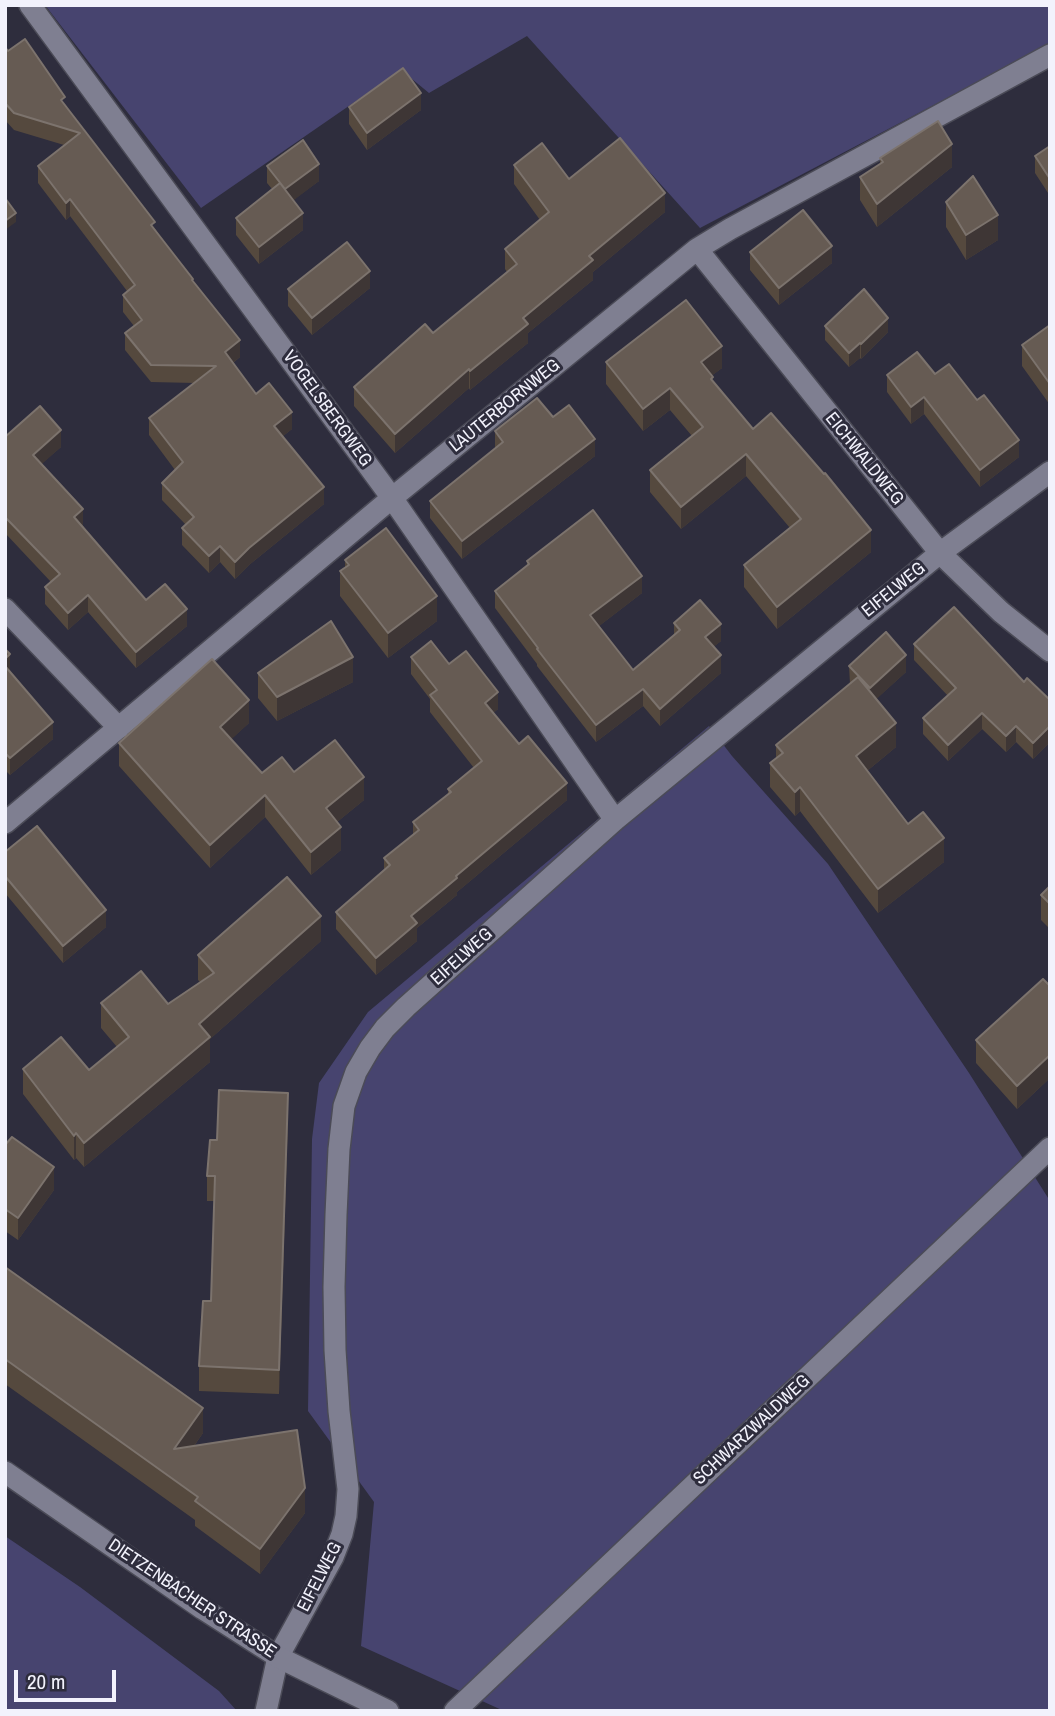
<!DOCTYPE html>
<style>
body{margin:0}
#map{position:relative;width:1055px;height:1716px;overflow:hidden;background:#2e2d3d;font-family:"Archivo Narrow",sans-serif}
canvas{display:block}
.frame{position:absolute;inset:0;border:7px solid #f2f2fc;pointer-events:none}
.scale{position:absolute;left:14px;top:1670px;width:102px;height:32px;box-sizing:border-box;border:4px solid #f2f2fc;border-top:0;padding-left:9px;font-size:21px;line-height:24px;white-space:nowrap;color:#f2f2fc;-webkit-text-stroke:5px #2e2d3d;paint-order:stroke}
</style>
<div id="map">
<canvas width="1055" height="1716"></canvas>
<div class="frame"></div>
<div class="scale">20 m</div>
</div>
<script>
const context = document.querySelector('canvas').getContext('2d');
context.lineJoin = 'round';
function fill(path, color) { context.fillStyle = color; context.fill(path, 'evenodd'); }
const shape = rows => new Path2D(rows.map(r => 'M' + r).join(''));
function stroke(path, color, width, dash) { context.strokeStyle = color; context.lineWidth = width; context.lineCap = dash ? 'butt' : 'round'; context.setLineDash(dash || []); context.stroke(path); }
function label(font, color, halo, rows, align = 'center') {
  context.font = font + ' "Archivo Narrow",sans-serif'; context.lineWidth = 6; context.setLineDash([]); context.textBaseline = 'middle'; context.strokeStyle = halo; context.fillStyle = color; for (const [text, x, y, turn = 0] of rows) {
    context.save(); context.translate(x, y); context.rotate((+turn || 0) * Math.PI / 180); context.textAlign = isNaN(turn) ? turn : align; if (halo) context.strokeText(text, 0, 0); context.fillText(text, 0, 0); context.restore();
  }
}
const green = shape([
 [45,5,1050,5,1050,44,700,228,527,36,429,93,401,70,201,208],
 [709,726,732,756,828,864,969,1073,1050,1201,1050,1711,504,1711,361,1646,374,1502,308,1411,312,1139,319,1083,368,1012],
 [5,1536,80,1587,219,1691,237,1711,5,1711]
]);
const street = shape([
 [30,5,392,498,615,820],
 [697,249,940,553,1001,612,1050,651],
 [5,609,119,728],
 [5,823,392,498,697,249,730,229,1050,55],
 [266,1711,278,1657,333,1557,342,1534,346,1516,348,1489,339,1411,335,1350,334,1287,336,1215,339,1149,344,1106,356,1072,370,1048,385,1028,406,1007,615,820,940,553,1050,472],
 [455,1711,1050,1148]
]);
const secondary = shape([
 [5,1472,203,1609,278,1657,388,1711]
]);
const wall = shape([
 [5,47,65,105,193,281,240,357,233,363,256,394,292,429,283,436,324,504,249,565,235,579,220,562,209,573,182,545,182,528,186,525,162,500,162,483,175,470,149,435,149,418,195,383,151,382,125,350,125,333,134,326,123,312,123,295,127,291,70,216,66,220,38,183,38,166,64,145,14,130,5,120],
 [349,107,421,110,367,150,349,124],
 [1050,146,1050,196,1035,173,1035,156],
 [880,158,952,167,877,227,860,200,860,177,880,164],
 [514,165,569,179,665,212,593,272,593,280,528,333,528,343,470,390,469,388,395,453,354,406,354,387,433,333,507,272,505,269,505,249,540,220,514,184],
 [267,166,319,181,293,200,303,230,259,264,236,235,236,218,272,189,267,183],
 [946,202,998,240,966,260,946,227],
 [750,252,832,263,779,305,750,270],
 [370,288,312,335,288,306,288,289],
 [1050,325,1050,405,1022,366,1022,345],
 [825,326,888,332,861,359,860,358,849,367,825,340],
 [606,362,722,368,711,376,713,381,753,429,871,552,777,629,744,587,744,565,790,528,746,476,681,529,650,492,650,470,692,436,670,410,643,431,606,384],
 [935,374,1019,457,980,487,924,414,911,424,887,392,887,375],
 [553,417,595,456,462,559,430,518,430,501,495,448,495,431],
 [5,437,61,447,41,464,83,526,146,600,187,626,136,668,88,612,68,630,45,604,45,587,51,582,5,533],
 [1050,519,1050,544,1048,541,1048,521],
 [345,560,437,621,388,658,340,596,340,571,345,568],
 [527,561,642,593,599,626,633,670,674,635,674,623,721,641,713,647,721,673,660,726,643,706,596,742,537,666,537,664,495,608,495,591,527,567],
 [914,644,1024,682,1050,700,1050,742,1033,759,1016,742,1006,752,982,729,948,761,923,734,923,718,948,696,914,660],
 [5,649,10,671,53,739,10,775,5,770],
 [411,657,449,664,498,709,493,713,567,800,457,892,457,895,417,928,417,941,376,975,336,929,336,912,384,870,384,858,413,835,413,822,448,794,448,789,474,768,430,712,430,699,411,674],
 [849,666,906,672,876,699,896,747,867,771,908,824,944,862,878,913,800,811,795,816,770,787,770,763,776,758,776,745,850,684],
 [258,673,353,682,277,721,258,698],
 [249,723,231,739,262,773,294,772,364,800,337,822,341,850,311,875,265,817,210,868,119,766,119,743],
 [5,852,106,927,63,963,5,893],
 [1050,886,1050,929,1041,920,1041,895],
 [321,941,210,1039,210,1062,84,1167,76,1158,74,1160,23,1094,23,1069,89,1070,117,1047,101,1028,101,1003,168,1004,200,982,198,980,198,955],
 [1050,986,1050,1078,1017,1109,976,1063,976,1040],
 [288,1118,279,1394,199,1391,199,1366,211,1301,214,1201,207,1201,207,1176,217,1140],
 [5,1145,54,1190,18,1240,5,1231],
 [5,1267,203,1433,194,1446,305,1513,260,1574,195,1526,195,1520,5,1384]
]);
const shadedWall = shape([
 [421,93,421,110,367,150,367,133],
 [952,144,952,167,877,227,877,204],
 [319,164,319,181,285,207,285,189],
 [665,193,665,212,593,272,593,280,528,333,528,343,470,390,470,371,523,318,589,256],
 [70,199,70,216,66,220,66,203],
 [16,213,16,222,5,230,5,221],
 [303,213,303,230,259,264,259,247],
 [998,215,998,240,966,260,966,235],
 [832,246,832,263,779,305,779,288],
 [370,271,370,288,312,335,312,318],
 [888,318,888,332,861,359,861,344],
 [240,340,240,357,225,369,225,352],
 [860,343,860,358,849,367,849,353],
 [722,346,722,368,701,384,701,362],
 [469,369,469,388,395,453,395,434],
 [670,388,670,410,643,431,643,409],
 [924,397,924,414,911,424,911,407],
 [292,412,292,429,274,443,274,426],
 [61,430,61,447,33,472,33,455],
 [595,439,595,456,462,559,462,541],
 [1019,440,1019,457,980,487,980,470],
 [746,454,746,476,681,529,681,507],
 [324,487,324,504,249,565,235,579,235,562,249,548],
 [83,509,83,526,74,517],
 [871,530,871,552,777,629,777,607],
 [220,546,220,562,209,573,209,556],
 [642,576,642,593,590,633,590,615],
 [88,595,88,612,68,630,68,613],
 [437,596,437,621,388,658,388,633],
 [187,609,187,626,136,668,136,652],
 [721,624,721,641,705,654,705,637],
 [10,654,10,671,5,676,5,659],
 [721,655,721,673,660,726,660,709],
 [906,655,906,672,870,705,870,688],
 [353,657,353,682,277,721,277,697],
 [643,689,643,706,596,742,596,725],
 [498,692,498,709,485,720,485,703],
 [249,700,249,723,220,750,220,727],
 [982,713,982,729,948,761,948,745],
 [53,722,53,739,10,775,10,758],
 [896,723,896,747,856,780,856,756],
 [1016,726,1016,742,1006,752,1006,736],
 [1050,726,1050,742,1033,759,1033,743],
 [364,777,364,800,326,831,326,808],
 [567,783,567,800,457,892,457,895,417,928,417,941,376,975,376,958,411,916,456,876],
 [800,787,800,811,795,816,795,792],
 [265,795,265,817,210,868,210,845],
 [341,827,341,850,311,875,311,852],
 [944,838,944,862,878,913,878,889],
 [106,910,106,927,63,963,63,946],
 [321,916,321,941,210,1039,210,1062,84,1167,84,1143,199,1024],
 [1050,1055,1050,1078,1017,1109,1017,1086],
 [288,1093,288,1118,279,1394,279,1370],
 [76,1133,76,1158,74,1160,74,1136],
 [54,1167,54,1190,18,1240,18,1218],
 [203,1408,203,1433,174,1474,174,1449],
 [305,1488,305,1513,260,1574,260,1549]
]);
const building = shape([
 [25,39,65,97,61,100,155,222,151,225,193,279,192,280,240,340,225,352,256,394,269,383,292,412,274,426,324,487,249,548,235,562,220,546,209,556,182,528,194,517,162,483,183,462,149,418,216,366,151,365,125,333,142,320,123,295,135,285,70,199,66,203,38,166,80,133,14,113,5,103,5,47,8,51,25,39],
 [403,68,421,93,367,133,349,107,403,68],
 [938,121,952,144,877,204,860,177,883,162,880,158,938,121],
 [620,138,665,193,589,256,593,260,523,318,528,324,470,371,469,369,395,434,354,387,425,324,433,333,517,264,505,249,549,212,514,165,542,143,569,179,620,138],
 [303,140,319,164,285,189,267,166,303,140],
 [1050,146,1050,179,1035,156,1050,146],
 [973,176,998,215,966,235,946,202,973,176],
 [280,183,303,213,259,247,236,218,280,183],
 [5,198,16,213,5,221,5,198],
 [803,210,832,246,779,288,750,252,803,210],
 [347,242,370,271,312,318,288,289,347,242],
 [864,289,888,318,861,344,860,343,849,353,825,326,864,289],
 [686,300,722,346,701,362,713,377,711,379,753,429,771,413,824,474,825,473,871,530,777,607,744,565,801,519,746,454,681,507,650,470,703,427,670,388,643,409,606,362,686,300],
 [1050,325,1050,384,1022,345,1050,325],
 [917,352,935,374,949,364,977,400,984,395,1019,440,980,470,924,397,911,407,887,375,917,352],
 [537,398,553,417,569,405,595,439,462,541,430,501,503,442,495,431,537,398],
 [40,406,61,430,33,455,83,509,74,517,146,600,165,584,187,609,136,652,88,595,68,613,45,587,60,574,5,517,5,437,40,406],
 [593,510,642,576,590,615,633,670,680,630,674,623,700,600,721,624,705,637,721,655,660,709,643,689,596,725,537,649,538,648,495,591,529,564,527,561,593,510],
 [386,528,437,596,388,633,340,571,349,565,345,560,386,528],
 [954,607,1024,682,1027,678,1050,700,1050,726,1033,743,1016,726,1006,736,982,713,948,745,923,718,956,688,914,644,954,607],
 [331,621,353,657,277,697,258,673,331,621],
 [886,632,906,655,870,688,849,666,886,632],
 [431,641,449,664,466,651,498,692,485,703,519,744,528,736,567,783,456,876,457,878,411,916,417,923,376,958,336,912,390,865,384,858,419,830,413,822,451,792,448,789,482,761,430,695,437,690,411,657,431,641],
 [5,649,10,654,5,659,5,649],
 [212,659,249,700,220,727,262,773,282,757,294,772,335,740,364,777,326,808,341,827,311,852,265,795,210,845,119,743,212,659],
 [5,666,53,722,10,758,5,753,5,666],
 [858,677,896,723,856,756,908,824,923,812,944,838,878,889,800,787,795,792,770,763,783,753,776,745,858,677],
 [37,826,106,910,63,946,5,876,5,852,37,826],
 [287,877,321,916,199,1024,210,1037,84,1143,76,1133,74,1136,23,1069,61,1037,89,1070,129,1037,101,1003,141,971,168,1004,214,973,198,955,287,877],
 [1050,886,1050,904,1041,895,1050,886],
 [1043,979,1050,986,1050,1055,1017,1086,976,1040,1043,979],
 [219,1090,288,1093,279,1370,199,1366,203,1301,211,1301,215,1176,207,1176,210,1140,217,1140,219,1090],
 [12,1137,54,1167,18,1218,5,1209,5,1145,12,1137],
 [5,1267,203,1408,174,1449,297,1430,305,1488,260,1549,195,1501,198,1497,5,1359,5,1267]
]);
const streetNames = [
 ["LAUTERBORNWEG",505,406,-39],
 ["VOGELSBERGWEG",327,409,54],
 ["EICHWALDWEG",864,459,51],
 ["EIFELWEG",894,590,-39],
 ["EIFELWEG",462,957,-42],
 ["SCHWARZWALDWEG",752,1430,-43],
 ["EIFELWEG",320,1577,-63],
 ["DIETZENBACHER STRASSE",192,1599,34]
];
fill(green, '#47446f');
stroke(street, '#4b4b57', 24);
stroke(secondary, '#4b4b57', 24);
stroke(street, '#7f7f91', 21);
stroke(secondary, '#7f7f91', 21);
fill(wall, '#55493e');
fill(shadedWall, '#3e3635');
fill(building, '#665b53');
stroke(building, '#7c736d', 2);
label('18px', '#f2f2fc', '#2e2d3d', streetNames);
</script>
